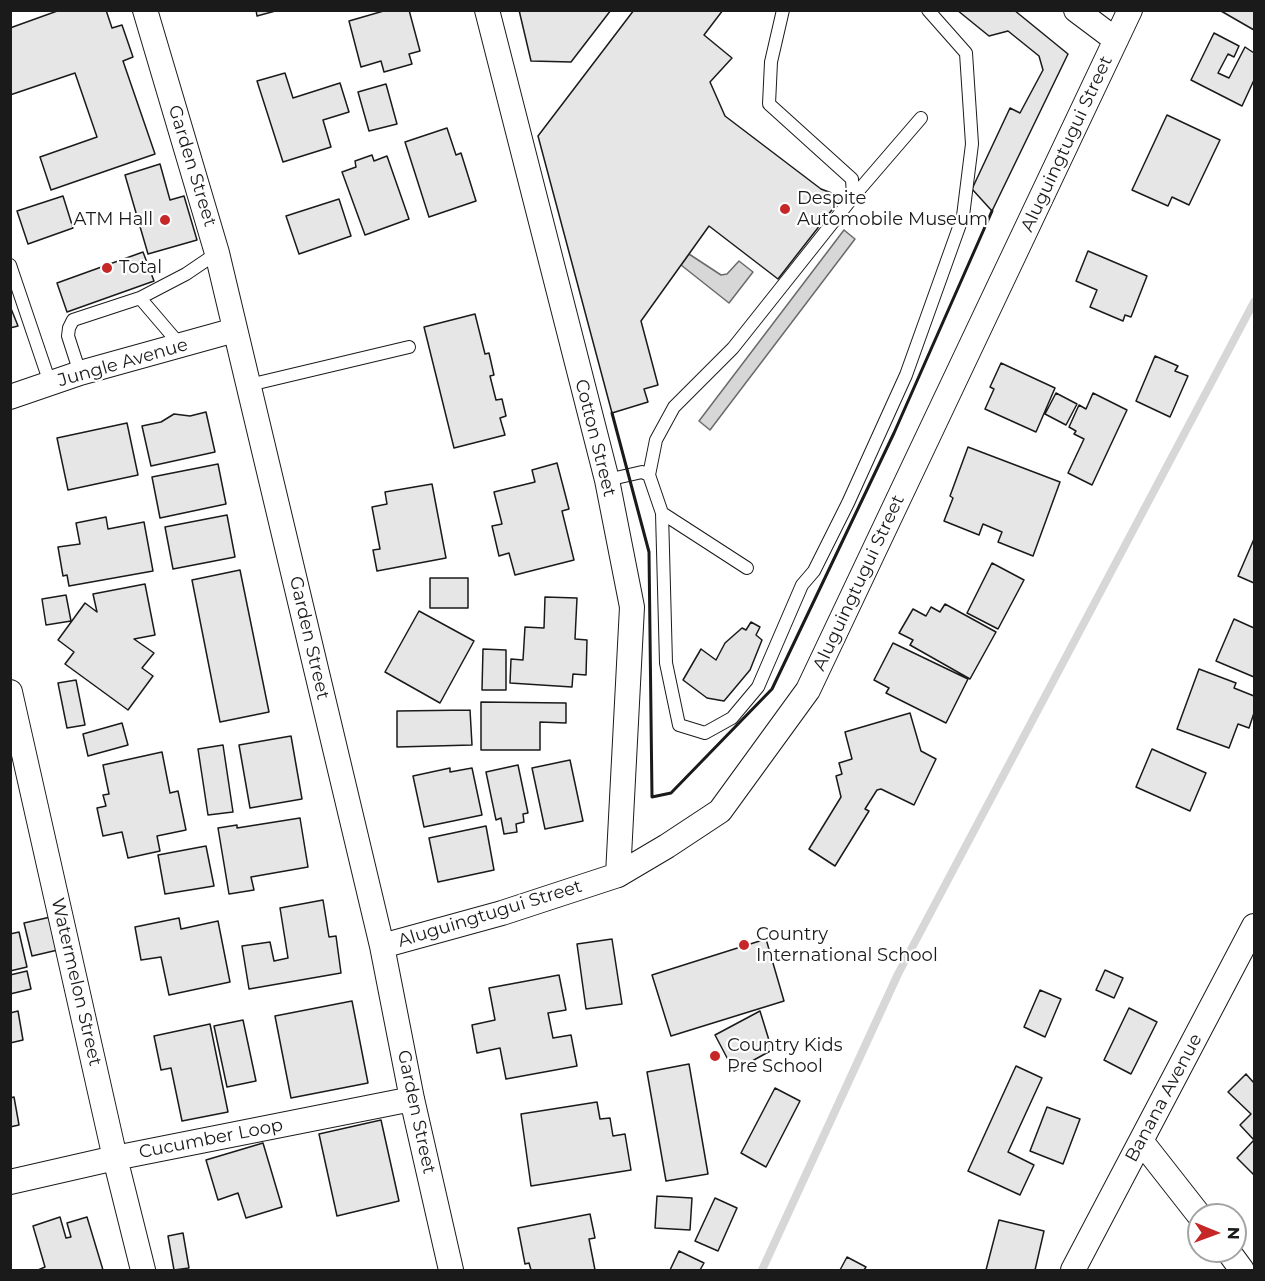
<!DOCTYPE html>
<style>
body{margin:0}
#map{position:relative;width:1265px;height:1281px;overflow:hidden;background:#fff;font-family:Montserrat,sans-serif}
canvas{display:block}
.frame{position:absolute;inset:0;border:12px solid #1a1a1a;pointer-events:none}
.north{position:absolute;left:1187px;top:1203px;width:60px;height:60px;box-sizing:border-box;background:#fff;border:2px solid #a3a3a3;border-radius:50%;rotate:91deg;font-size:16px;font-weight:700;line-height:24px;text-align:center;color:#1a1a1a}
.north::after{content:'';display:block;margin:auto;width:21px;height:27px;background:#c62828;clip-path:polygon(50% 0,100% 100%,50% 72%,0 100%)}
</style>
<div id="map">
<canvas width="1265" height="1281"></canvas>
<div class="frame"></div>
<div class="north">N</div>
</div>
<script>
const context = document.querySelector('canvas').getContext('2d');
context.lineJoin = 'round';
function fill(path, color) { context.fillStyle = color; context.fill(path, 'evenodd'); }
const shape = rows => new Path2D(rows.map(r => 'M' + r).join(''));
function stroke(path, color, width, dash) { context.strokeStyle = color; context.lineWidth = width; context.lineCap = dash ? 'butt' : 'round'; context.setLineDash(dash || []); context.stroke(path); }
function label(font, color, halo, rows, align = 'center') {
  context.font = font + ' Montserrat,sans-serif'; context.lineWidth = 4.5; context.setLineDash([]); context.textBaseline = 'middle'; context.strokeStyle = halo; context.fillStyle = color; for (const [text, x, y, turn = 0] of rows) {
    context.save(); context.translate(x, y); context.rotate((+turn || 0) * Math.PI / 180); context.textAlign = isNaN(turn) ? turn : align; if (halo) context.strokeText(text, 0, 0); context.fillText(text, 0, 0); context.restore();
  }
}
const water = shape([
 [844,230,855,239,710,430,699,421,844,230],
 [689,254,721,275,727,274,739,261,753,272,729,303,681,265,689,254]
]);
const stream = shape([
 [762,1270,898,974,1254,302]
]);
const building = shape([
 [60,10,106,10,112,28,122,25,133,57,123,61,155,154,51,190,40,157,97,137,75,73,10,95,10,28,60,10],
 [256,10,279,10,257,16,256,10],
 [387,10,409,10,420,51,409,54,412,64,384,72,381,61,361,67,349,21,387,10],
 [519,10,611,10,571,62,531,61,519,10],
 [634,10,723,10,704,35,732,58,710,82,725,116,821,189,842,197,778,279,709,226,641,321,658,385,644,389,648,402,612,413,538,136,634,10],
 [957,10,1014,10,1068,54,992,211,972,189,1010,108,1020,113,1043,70,1039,56,1008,31,989,36,957,10],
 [1254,10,1254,30,1221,11,1222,10,1254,10],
 [1214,33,1239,46,1234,57,1228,54,1218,73,1229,78,1245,47,1254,53,1254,80,1242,106,1191,80,1214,33],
 [285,73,293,98,340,83,349,112,323,120,331,147,283,162,257,81,285,73],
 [386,84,397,124,369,131,358,92,386,84],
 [1167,115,1220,140,1189,205,1172,197,1168,206,1132,190,1167,115],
 [447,128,456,155,461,153,476,201,429,217,405,142,447,128],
 [372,155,374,161,387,156,409,219,365,235,342,172,356,167,355,161,372,155],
 [160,164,170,200,184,196,197,240,148,254,125,175,160,164],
 [63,196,73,228,28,244,17,211,63,196],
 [339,199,351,236,299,254,286,216,339,199],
 [1088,251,1147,276,1131,317,1125,315,1123,321,1090,307,1097,290,1076,281,1088,251],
 [143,252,154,281,67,312,57,283,143,252],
 [10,306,18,326,10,328,10,306],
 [475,314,485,354,489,353,494,375,490,376,496,400,502,399,506,416,500,418,505,435,454,448,424,327,475,314],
 [1155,356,1178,366,1175,371,1188,376,1170,417,1136,401,1155,356],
 [1001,363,1055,388,1036,432,985,409,994,389,990,387,1001,363],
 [1056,393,1077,404,1066,425,1045,414,1056,393],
 [1093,393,1127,410,1092,485,1068,473,1084,439,1074,434,1076,431,1069,427,1079,405,1086,409,1093,393],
 [206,412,215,452,151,466,142,426,161,422,174,414,190,416,206,412],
 [127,423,138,475,68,490,57,438,127,423],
 [968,447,1060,482,1033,556,998,542,1002,532,983,524,979,535,944,521,953,498,950,496,968,447],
 [557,463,569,509,562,511,574,560,515,575,509,553,499,556,492,526,502,524,494,492,535,482,532,470,557,463],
 [218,464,226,504,160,518,152,477,218,464],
 [432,484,446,558,377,571,373,550,380,549,372,507,387,504,385,492,432,484],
 [227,515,235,557,173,569,165,527,227,515],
 [106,517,108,529,144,522,153,571,69,586,67,575,63,576,58,547,80,544,76,523,106,517],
 [1254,539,1254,583,1238,576,1254,539],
 [992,563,1024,580,998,629,967,613,992,563],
 [240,570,269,712,220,722,192,580,240,570],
 [430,578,468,578,468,608,430,608,430,578],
 [145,584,155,635,134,639,154,653,142,668,153,676,128,710,65,664,74,652,58,640,85,603,97,612,93,594,145,584],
 [66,595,71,621,46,625,42,599,66,595],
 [545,597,577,598,575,639,587,640,586,675,573,674,572,687,510,683,511,659,523,660,525,627,544,628,545,597],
 [945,604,996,632,970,679,910,645,913,640,899,633,913,609,926,616,931,607,940,612,945,604],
 [419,611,474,641,440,703,385,672,419,611],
 [1234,619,1254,628,1254,677,1216,661,1234,619],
 [751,622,760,627,756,635,762,640,750,670,724,701,707,698,683,680,701,649,716,660,725,643,742,628,746,630,751,622],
 [893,643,968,679,946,723,886,693,889,688,874,680,893,643],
 [483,649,506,650,506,690,482,690,483,649],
 [1199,669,1236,683,1234,688,1254,696,1254,713,1249,728,1238,724,1229,748,1177,729,1199,669],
 [76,680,85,725,67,728,58,683,76,680],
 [481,702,566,703,566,723,540,722,540,750,481,750,481,702],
 [470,710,472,745,397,747,397,711,470,710],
 [910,713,921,751,936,759,914,805,881,789,877,790,865,809,869,811,835,866,809,849,841,797,836,776,842,774,839,763,852,759,845,732,910,713],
 [122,723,128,745,88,756,83,734,122,723],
 [291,736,302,799,250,808,239,745,291,736],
 [223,745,233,812,208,815,198,749,223,745],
 [1152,749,1206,773,1190,811,1136,787,1152,749],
 [162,752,170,793,178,791,186,830,157,836,160,851,128,858,122,832,103,836,97,808,106,806,103,795,109,794,103,765,162,752],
 [570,760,583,821,545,829,532,768,570,760],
 [518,765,528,813,523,814,524,822,516,824,517,832,504,834,501,818,496,820,486,772,518,765],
 [450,768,450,772,472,768,482,815,424,827,413,776,450,768],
 [300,818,308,867,251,877,254,890,229,894,218,828,237,825,237,828,300,818],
 [486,826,494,870,438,882,429,838,486,826],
 [206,846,214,886,165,894,158,855,206,846],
 [323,900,329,937,336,936,341,973,249,989,242,946,270,942,274,961,288,958,280,908,323,900],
 [55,916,62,949,32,956,24,923,55,916],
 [179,918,181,929,218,921,230,982,169,995,161,957,141,960,135,927,179,918],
 [19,932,27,967,10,971,10,934,19,932],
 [612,939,622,1004,586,1009,577,944,612,939],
 [766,939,784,1001,671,1036,652,975,766,939],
 [1105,970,1123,978,1114,998,1096,990,1105,970],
 [27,971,31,989,10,994,10,975,27,971],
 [559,975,566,1010,548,1013,553,1038,571,1035,577,1066,506,1079,500,1048,477,1053,472,1025,495,1020,489,988,559,975],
 [1040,990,1061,999,1045,1037,1024,1027,1040,990],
 [352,1001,368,1083,291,1098,275,1016,352,1001],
 [1129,1008,1157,1022,1131,1074,1104,1060,1129,1008],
 [18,1011,23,1040,10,1043,10,1013,18,1011],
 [760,1011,772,1050,734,1071,715,1035,760,1011],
 [243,1020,256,1081,227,1087,214,1026,243,1020],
 [210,1024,228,1112,182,1121,171,1068,161,1070,154,1036,210,1024],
 [689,1064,708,1174,666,1181,647,1072,689,1064],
 [1016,1066,1042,1078,1008,1152,1034,1165,1020,1195,968,1171,1016,1066],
 [1246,1074,1254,1083,1254,1175,1237,1158,1254,1140,1240,1125,1251,1114,1228,1092,1246,1074],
 [775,1088,800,1101,766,1167,741,1153,775,1088],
 [14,1097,19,1125,10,1127,10,1098,14,1097],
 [597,1102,600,1119,610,1118,613,1136,625,1134,631,1170,531,1186,521,1114,597,1102],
 [1047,1107,1080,1119,1063,1164,1030,1151,1047,1107],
 [381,1120,399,1201,337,1216,319,1134,381,1120],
 [263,1143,282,1207,246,1218,238,1193,218,1200,206,1160,263,1143],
 [657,1196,692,1198,690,1230,655,1228,657,1196],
 [715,1198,737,1208,718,1251,695,1241,715,1198],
 [590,1214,595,1238,589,1239,595,1270,531,1270,529,1263,525,1264,518,1228,590,1214],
 [60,1217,66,1238,71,1237,67,1223,87,1217,103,1270,38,1270,45,1267,33,1226,60,1217],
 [999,1220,1044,1231,1035,1270,986,1270,999,1220],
 [183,1233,189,1268,174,1270,168,1236,183,1233],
 [679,1251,704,1263,700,1270,670,1270,679,1251],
 [847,1257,866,1267,864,1270,840,1270,847,1257]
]);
const lane = shape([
 [853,197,921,118],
 [10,265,50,383],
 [140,298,186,274,217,253],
 [80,373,68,336,69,328,73,320,140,298,181,346],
 [249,385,409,347],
 [649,475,656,440,674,407,733,348,853,197,852,179,769,104,771,62,783,10],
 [607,480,642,472,649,475,662,513,666,663,679,725,705,733,732,718,758,687,802,585,814,571,848,503,906,375,963,216,972,144,966,53,928,10],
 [662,513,747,568]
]);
const street = shape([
 [145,10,217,253,382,946,412,1099,451,1270],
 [487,10,607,480,632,607,618,875],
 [1076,10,1116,40],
 [10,397,80,373,235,330],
 [10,692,115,1158,143,1270],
 [382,946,502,913,618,875,667,846,720,811,808,690,1130,10],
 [1141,1141,1199,1215],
 [10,1182,115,1158,412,1099],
 [1228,1251,1242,1270],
 [1073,1270,1254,926]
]);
const wall = shape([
 [612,413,649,552,652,797,671,793,772,689,894,433,992,211]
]);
const markers = [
 [785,209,6,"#c62828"],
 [165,220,6,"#c62828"],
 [107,268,6,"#c62828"],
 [744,945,6,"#c62828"],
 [715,1056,6,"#c62828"]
];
const streetNames = [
 ["Aluguingtugui Street",1067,144,-65],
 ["Garden Street",192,166,73],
 ["Jungle Avenue",123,363,-16],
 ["Cotton Street",595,438,76],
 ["Aluguingtugui Street",859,583,-65],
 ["Garden Street",309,638,77],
 ["Aluguingtugui Street",490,914,-17],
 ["Watermelon Street",76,982,77],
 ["Banana Avenue",1164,1098,-62],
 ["Garden Street",416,1112,78],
 ["Cucumber Loop",211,1139,-11]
];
const poiNames = [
 ["Despite",797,199],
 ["Automobile Museum",797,220],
 ["ATM Hall",153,220,"right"],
 ["Total",119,268],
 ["Country",756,935],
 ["International School",756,956],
 ["Country Kids",727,1046],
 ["Pre School",727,1067]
];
fill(water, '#d7d7d7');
stroke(water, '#6a6a6a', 1.5);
stroke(stream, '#d7d7d7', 8);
fill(building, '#e6e6e6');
stroke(building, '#1a1a1a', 1.5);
stroke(lane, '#1a1a1a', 14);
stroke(street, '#1a1a1a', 26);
stroke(lane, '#fff', 12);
stroke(street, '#fff', 24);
stroke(wall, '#1a1a1a', 3);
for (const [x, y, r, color] of markers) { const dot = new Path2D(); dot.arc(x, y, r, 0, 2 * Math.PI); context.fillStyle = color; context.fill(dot); stroke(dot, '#fff', 2); }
label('18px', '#1a1a1a', '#fff', streetNames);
label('18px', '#1a1a1a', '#fff', poiNames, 'left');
</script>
